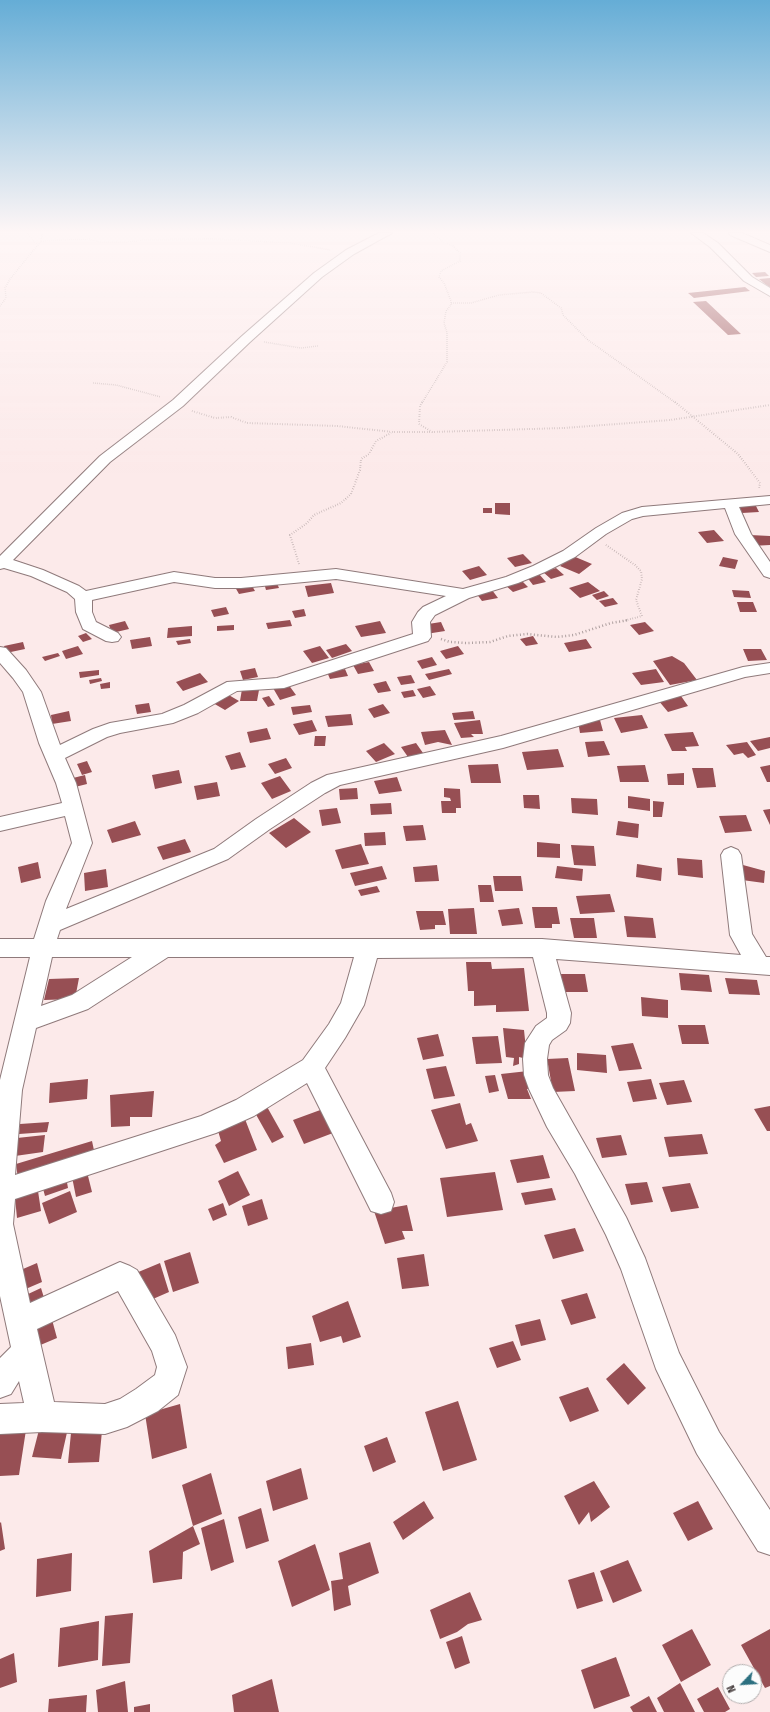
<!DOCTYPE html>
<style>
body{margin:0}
#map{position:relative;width:770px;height:1712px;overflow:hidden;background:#fceaea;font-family:"Fira Sans Condensed",sans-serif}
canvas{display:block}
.north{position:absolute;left:722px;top:1664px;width:40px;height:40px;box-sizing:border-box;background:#fcfcfc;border:1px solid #b2aeae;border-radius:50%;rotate:245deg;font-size:11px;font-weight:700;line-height:16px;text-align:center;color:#423939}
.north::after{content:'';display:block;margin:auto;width:14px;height:18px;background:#2c7080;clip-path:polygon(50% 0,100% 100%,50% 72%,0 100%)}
</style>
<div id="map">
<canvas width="770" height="1712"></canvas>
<div class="north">N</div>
</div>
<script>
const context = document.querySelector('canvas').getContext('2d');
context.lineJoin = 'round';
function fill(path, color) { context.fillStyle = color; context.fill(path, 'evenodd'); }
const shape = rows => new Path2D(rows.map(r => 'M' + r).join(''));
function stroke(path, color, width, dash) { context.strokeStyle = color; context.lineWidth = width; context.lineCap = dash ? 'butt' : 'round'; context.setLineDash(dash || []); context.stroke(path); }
const building = shape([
 [765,272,769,276,756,277,752,273],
 [770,278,770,288,759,279],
 [745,287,750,291,694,298,688,293],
 [706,301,741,334,728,335,693,302],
 [495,503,510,503,510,515,495,514],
 [739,506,756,506,759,512,742,513],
 [483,508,492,508,492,513,483,513],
 [714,530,724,541,707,543,698,532],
 [750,535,770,536,770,545,751,546],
 [523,554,532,563,515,567,507,558],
 [573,556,592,564,579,574,560,566],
 [723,557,738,560,735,569,719,566],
 [479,566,487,575,470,580,462,571],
 [556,568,564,575,551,579,543,572],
 [539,574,546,582,533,585,526,576],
 [520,579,528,587,513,592,504,584],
 [276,581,279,588,266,590,264,583],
 [588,582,600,591,580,598,569,588],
 [331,583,334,593,308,597,305,586],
 [251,584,255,591,239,594,235,587],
 [492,590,498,598,482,601,476,593],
 [732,590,749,591,751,598,734,597],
 [604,591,609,596,597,600,592,595],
 [613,598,618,604,605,607,599,601],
 [737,602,753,602,757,612,740,612],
 [226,607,229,614,214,617,211,610],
 [304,609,306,616,295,618,292,611],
 [290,620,292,626,268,629,266,623],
 [125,621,129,629,112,633,109,625],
 [380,621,386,633,361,637,355,626],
 [441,622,445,631,426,634,422,625],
 [645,622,654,631,639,635,630,625],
 [234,625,234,630,217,631,217,626],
 [192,626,192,636,167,638,168,628],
 [86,633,92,639,83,642,78,636],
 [533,636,538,644,526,646,520,639],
 [150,637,152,646,132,649,130,640],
 [190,639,191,643,178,645,176,641],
 [586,639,592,648,569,652,564,643],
 [23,642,25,649,6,653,4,646],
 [346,644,352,651,332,658,326,650],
 [78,646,83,654,66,659,62,651],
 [320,646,329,658,312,663,303,651],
 [458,646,464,654,446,659,440,651],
 [743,649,761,649,767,660,748,661],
 [58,653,60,656,45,661,42,657],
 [672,656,684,663,697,680,670,685,653,661],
 [432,657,437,665,422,669,417,661],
 [369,662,374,671,358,674,353,665],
 [255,668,258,677,243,680,240,671],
 [345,669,348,676,330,679,327,672],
 [449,669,452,674,429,680,425,674],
 [656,669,664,682,641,685,632,673],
 [99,670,99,675,80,678,79,672],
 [200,673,208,682,183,691,176,682],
 [411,675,415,683,401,685,397,677],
 [101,678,102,681,90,684,89,680],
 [386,681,391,691,378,693,373,684],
 [110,682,110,688,101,689,100,684],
 [288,684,296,695,280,700,273,688],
 [430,686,436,695,423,698,417,689],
 [242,689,259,690,257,701,240,701],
 [413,690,416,696,404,698,401,692],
 [227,694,239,701,225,710,213,703],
 [269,696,275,705,268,707,262,698],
 [681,696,688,706,668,712,658,700],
 [149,703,151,712,137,714,135,705],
 [383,704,390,713,374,718,368,709],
 [310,705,312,712,293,715,291,707],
 [69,711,71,721,52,724,51,715],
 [473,711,475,719,454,720,452,713],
 [351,714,353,725,328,727,325,716],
 [642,715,648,728,621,733,614,718],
 [312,720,317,731,299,735,293,724],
 [480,720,483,734,471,734,474,737,461,738,454,723],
 [600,720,603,731,580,733,578,721],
 [267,728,271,739,250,743,247,732],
 [445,730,452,745,438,742,425,745,421,732],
 [693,732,699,746,685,747,687,751,672,751,664,734],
 [315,736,326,736,325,746,314,746],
 [770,737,770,748,758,751,750,741],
 [604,741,610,755,588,757,585,742],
 [747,742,756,755,748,758,743,753,734,755,726,745],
 [384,743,395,754,376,762,366,751],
 [416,743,423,753,408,757,401,747],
 [558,749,564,767,527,770,522,752],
 [240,752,246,767,231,770,225,756],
 [286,758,292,768,275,774,268,764],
 [87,761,92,772,82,775,77,764],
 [498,764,501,783,471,783,468,765],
 [645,765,649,782,620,782,617,766],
 [770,765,770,782,767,782,760,767],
 [692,768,713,768,716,787,697,788],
 [179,770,182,783,155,789,152,775],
 [684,773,684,785,668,785,667,774],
 [85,775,87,784,75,787,73,778],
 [280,776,291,791,272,799,261,783],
 [397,777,402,791,379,794,374,781],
 [217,782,220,796,197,800,194,786],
 [357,788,358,799,340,800,339,789],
 [444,788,460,789,461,808,456,808,456,813,442,813,441,801,451,801,450,798,444,797],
 [523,795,539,795,540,809,524,808],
 [628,796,650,799,650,811,628,808],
 [571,798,597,799,598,815,572,813],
 [653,801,664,802,662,817,653,817],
 [391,803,392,814,371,815,370,804],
 [337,808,341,823,322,826,319,810],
 [770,809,770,825,763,810],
 [746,815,752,831,725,833,719,816],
 [294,818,311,832,286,848,269,833],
 [135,821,141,835,112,843,107,830],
 [618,821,639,824,638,838,616,835],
 [423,825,426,840,406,841,403,826],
 [385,832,386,845,365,846,364,833],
 [185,839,191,852,163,860,157,847],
 [537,842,560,844,560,858,537,857],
 [361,844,369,864,342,869,335,850],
 [571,845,594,846,596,866,574,865],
 [677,858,702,860,703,878,678,875],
 [38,862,41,878,21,883,18,867],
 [637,864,662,868,661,881,636,877],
 [437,865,439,881,415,882,413,867],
 [743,865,765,871,764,883,742,880],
 [382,866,387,879,355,886,350,873],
 [557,866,583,869,582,881,555,878],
 [106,869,108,887,85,891,84,873],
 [493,876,521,876,523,891,495,891],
 [478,885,491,885,494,902,480,902],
 [377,886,380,892,361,896,358,890],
 [610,894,615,912,580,914,576,896],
 [532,907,557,907,560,924,552,924,552,928,535,928],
 [474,908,477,934,450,934,448,909],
 [519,908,523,924,502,926,498,910],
 [416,911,443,911,446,925,435,925,435,929,420,930],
 [624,916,653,918,656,938,627,937],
 [570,918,594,918,597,938,574,938],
 [466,962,491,962,492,969,524,968,529,1011,496,1012,496,1005,474,1006,474,991,468,991],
 [679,973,709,975,712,992,681,990],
 [555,974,585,974,588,992,557,992],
 [79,978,75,999,44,1000,49,979],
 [725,978,757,980,760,995,729,994],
 [641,997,668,1000,668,1018,642,1016],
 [678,1025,705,1025,709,1044,682,1044],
 [503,1028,524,1030,527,1059,519,1057,519,1064,513,1066,514,1058,506,1057],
 [438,1034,444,1056,423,1060,417,1038],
 [498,1036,502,1063,476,1064,472,1037],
 [633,1043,642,1069,619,1071,611,1046],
 [577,1053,606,1055,607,1073,577,1070],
 [568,1058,575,1091,553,1092,547,1059],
 [446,1066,455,1096,434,1099,426,1069],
 [528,1071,533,1088,527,1089,531,1099,508,1099,501,1074],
 [495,1075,499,1091,489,1093,485,1076],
 [88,1079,87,1099,49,1103,50,1083],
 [651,1079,657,1099,633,1102,627,1082],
 [684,1080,692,1102,667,1105,659,1083],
 [154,1091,152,1117,130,1117,130,1126,111,1127,110,1095],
 [460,1103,466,1125,471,1123,478,1141,446,1149,431,1110],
 [266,1105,284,1137,272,1143,254,1111],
 [770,1106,770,1131,767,1131,754,1109],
 [323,1109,333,1133,304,1144,293,1120],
 [243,1114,257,1150,224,1163,215,1145,221,1141,216,1124],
 [49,1122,47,1132,19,1134,20,1124],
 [702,1134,708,1154,669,1157,664,1137],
 [45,1135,43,1152,15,1156,17,1138],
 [621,1135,627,1155,602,1158,596,1138],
 [92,1141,95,1155,18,1179,16,1164],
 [543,1155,550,1178,517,1183,510,1160],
 [238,1171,250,1195,229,1206,218,1181],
 [87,1172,92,1192,76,1197,72,1177],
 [495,1172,503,1210,447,1217,440,1178],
 [66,1177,68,1188,45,1196,42,1185],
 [647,1182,653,1202,631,1205,625,1184],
 [690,1183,699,1208,671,1212,662,1187],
 [552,1188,556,1200,525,1205,521,1193],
 [38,1191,41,1211,17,1218,15,1198],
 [70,1191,77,1212,49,1224,42,1203],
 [262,1199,268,1219,248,1226,242,1206],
 [223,1203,227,1215,213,1221,208,1209],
 [407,1205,413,1231,402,1231,405,1239,385,1244,374,1211],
 [575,1228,584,1251,553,1259,544,1235],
 [190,1252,199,1283,173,1292,164,1261],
 [424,1254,429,1286,402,1289,397,1258],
 [37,1263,42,1282,21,1291,16,1272],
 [160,1263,169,1292,146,1302,136,1273],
 [41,1288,45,1301,30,1308,26,1295],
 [587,1293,596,1318,571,1325,561,1300],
 [348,1301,361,1337,343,1343,341,1336,320,1342,312,1316],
 [51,1316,57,1338,31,1349,26,1326],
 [540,1319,546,1340,521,1346,515,1325],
 [513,1341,521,1360,497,1368,489,1348],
 [311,1343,314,1365,288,1369,286,1347],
 [624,1363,646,1388,628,1405,606,1379],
 [588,1387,599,1411,570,1422,559,1397],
 [458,1401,477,1460,443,1471,425,1412],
 [180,1404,187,1448,152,1459,145,1414],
 [40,1426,68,1428,61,1459,32,1457],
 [26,1430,19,1475,0,1476,0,1431],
 [102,1431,99,1462,68,1463,71,1433],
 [387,1437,396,1462,373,1472,364,1446],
 [301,1468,308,1499,273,1511,266,1481],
 [211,1473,222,1514,193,1526,182,1485],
 [594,1481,610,1507,591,1522,589,1512,579,1525,564,1496],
 [424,1501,434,1518,403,1540,393,1522],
 [698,1501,713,1529,688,1541,673,1513],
 [261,1508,269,1541,246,1549,238,1517],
 [224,1519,234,1562,211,1571,201,1528],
 [1,1522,5,1549,0,1551,0,1523],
 [193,1526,200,1544,183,1552,182,1579,153,1583,149,1551],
 [370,1542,379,1573,348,1586,351,1605,334,1611,331,1581,343,1579,339,1553],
 [315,1544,330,1590,292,1607,278,1561],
 [72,1553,71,1591,36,1597,37,1559],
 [628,1560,642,1591,613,1603,600,1571],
 [594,1572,603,1601,577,1609,568,1580],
 [470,1592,482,1620,468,1624,457,1632,440,1639,430,1610],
 [133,1613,130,1663,102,1666,105,1616],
 [99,1621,98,1660,58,1667,60,1628],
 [692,1629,711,1665,681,1682,662,1645],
 [770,1629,770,1686,765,1688,741,1645],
 [462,1636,470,1663,455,1669,446,1642],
 [14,1653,17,1682,0,1688,0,1659],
 [616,1657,630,1696,594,1709,581,1670],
 [272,1679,279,1712,234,1712,232,1695],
 [125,1681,128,1712,98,1712,96,1690],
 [680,1683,695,1712,664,1712,657,1698],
 [718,1687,730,1709,725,1712,704,1712,697,1699],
 [87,1695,86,1712,48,1712,49,1699],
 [649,1696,657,1712,633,1712,630,1707],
 [150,1704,150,1712,134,1712,134,1707]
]);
const pathFar2 = shape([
 [27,233,37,245],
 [41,241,89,239,99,242,128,242,145,240,212,239,291,243,330,250],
 [451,303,471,303,499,295,533,292,541,293,561,308,563,315,588,340,676,403],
 [0,306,6,298,5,288,10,279,41,241,42,233],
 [264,342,301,348,318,346],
 [93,383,116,385,161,397],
 [422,403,447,362,447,333,444,323,446,311,451,305,451,301,444,283,439,277,441,271,460,261,460,253,453,246,443,242,433,233]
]);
const pathFar1 = shape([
 [422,402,420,406,419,424,432,432],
 [675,402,738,454,760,483,759,488],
 [192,411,215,418,231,417,247,423,337,426,393,432,432,432,564,428,670,420,770,405],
 [606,545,635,565,641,571,642,579,636,600,642,616,623,621],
 [299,564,290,535,306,524,314,515,341,503,351,494,360,470,361,459,369,454,376,441,391,433]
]);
const path = shape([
 [441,639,450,642,467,643,490,642,508,636,527,634,557,637,574,635,611,623,629,620]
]);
const minor = shape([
 [379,233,392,233,354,254,322,277,250,342,183,406,110,462,13,560,43,570,79,586,86,591,174,572,215,578,241,578,336,569,463,589,506,577,533,566,563,551,596,528,622,513,642,507,770,496,770,504,739,507,751,534,770,562,770,578,764,576,735,534,725,508,643,516,632,519,606,534,575,557,545,572,518,583,469,598,435,615,430,622,431,637,428,641,284,688,237,691,198,713,173,723,120,733,107,737,65,758,76,783,92,843,66,909,214,849,256,819,311,783,327,775,501,736,743,667,770,663,770,673,745,677,503,748,340,785,325,793,270,829,228,859,60,930,57,939,542,939,741,955,730,935,721,855,724,850,731,847,738,850,741,855,752,934,766,957,770,957,770,975,556,959,571,1013,570,1023,566,1030,552,1040,549,1045,547,1059,548,1075,553,1088,626,1217,645,1258,679,1353,719,1432,770,1510,770,1555,758,1551,697,1454,656,1369,621,1269,606,1235,575,1174,547,1127,529,1089,524,1075,523,1059,525,1043,536,1026,547,1018,547,1013,533,957,377,958,364,1005,345,1038,325,1068,391,1193,394,1202,391,1211,381,1214,371,1211,307,1083,254,1116,216,1133,15,1199,13,1224,30,1303,120,1262,130,1266,137,1270,175,1335,187,1367,178,1395,158,1411,127,1427,105,1434,42,1432,0,1434,0,1404,24,1403,19,1381,11,1394,0,1398,0,1358,11,1347,0,1296,0,1080,30,957,0,957,0,939,34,939,46,901,72,843,65,816,0,831,0,817,62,803,56,783,39,743,23,692,13,678,0,663,0,647,6,648,26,670,41,692,60,745,93,729,110,723,162,714,184,705,227,682,277,678,413,634,412,622,418,612,423,607,446,596,336,579,241,588,215,588,174,582,92,600,92,612,96,622,118,633,121,637,118,641,112,642,106,641,83,629,76,612,75,599,67,592,31,576,4,568,0,569,0,556,100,456,173,400,242,336,314,273,346,250,379,233],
 [52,957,132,957,72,995,41,1006,52,957],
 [168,957,354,957,341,1003,329,1024,303,1060,236,1100,201,1116,15,1175,22,1090,36,1028,88,1009,168,957],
 [118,1291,152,1351,157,1367,155,1375,136,1389,120,1399,105,1404,54,1402,37,1329,118,1291],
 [691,233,703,233,718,243,752,277,770,288,770,296,744,281,710,247,691,233],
 [729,233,742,233,770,245,770,252,730,235,729,233]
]);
fill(building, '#974f54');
stroke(minor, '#8f7a7b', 2);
stroke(pathFar2, '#aea0a0', 1.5, [0.5, 1.5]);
stroke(pathFar1, '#aea0a0', 2, [0.5, 2]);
stroke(path, '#aea0a0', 2.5, [1, 2.5]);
fill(minor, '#fff');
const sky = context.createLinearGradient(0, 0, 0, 473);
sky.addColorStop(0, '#65add6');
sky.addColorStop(0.49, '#fef6f6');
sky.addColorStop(1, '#fef6f600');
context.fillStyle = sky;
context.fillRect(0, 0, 770, 473);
</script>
